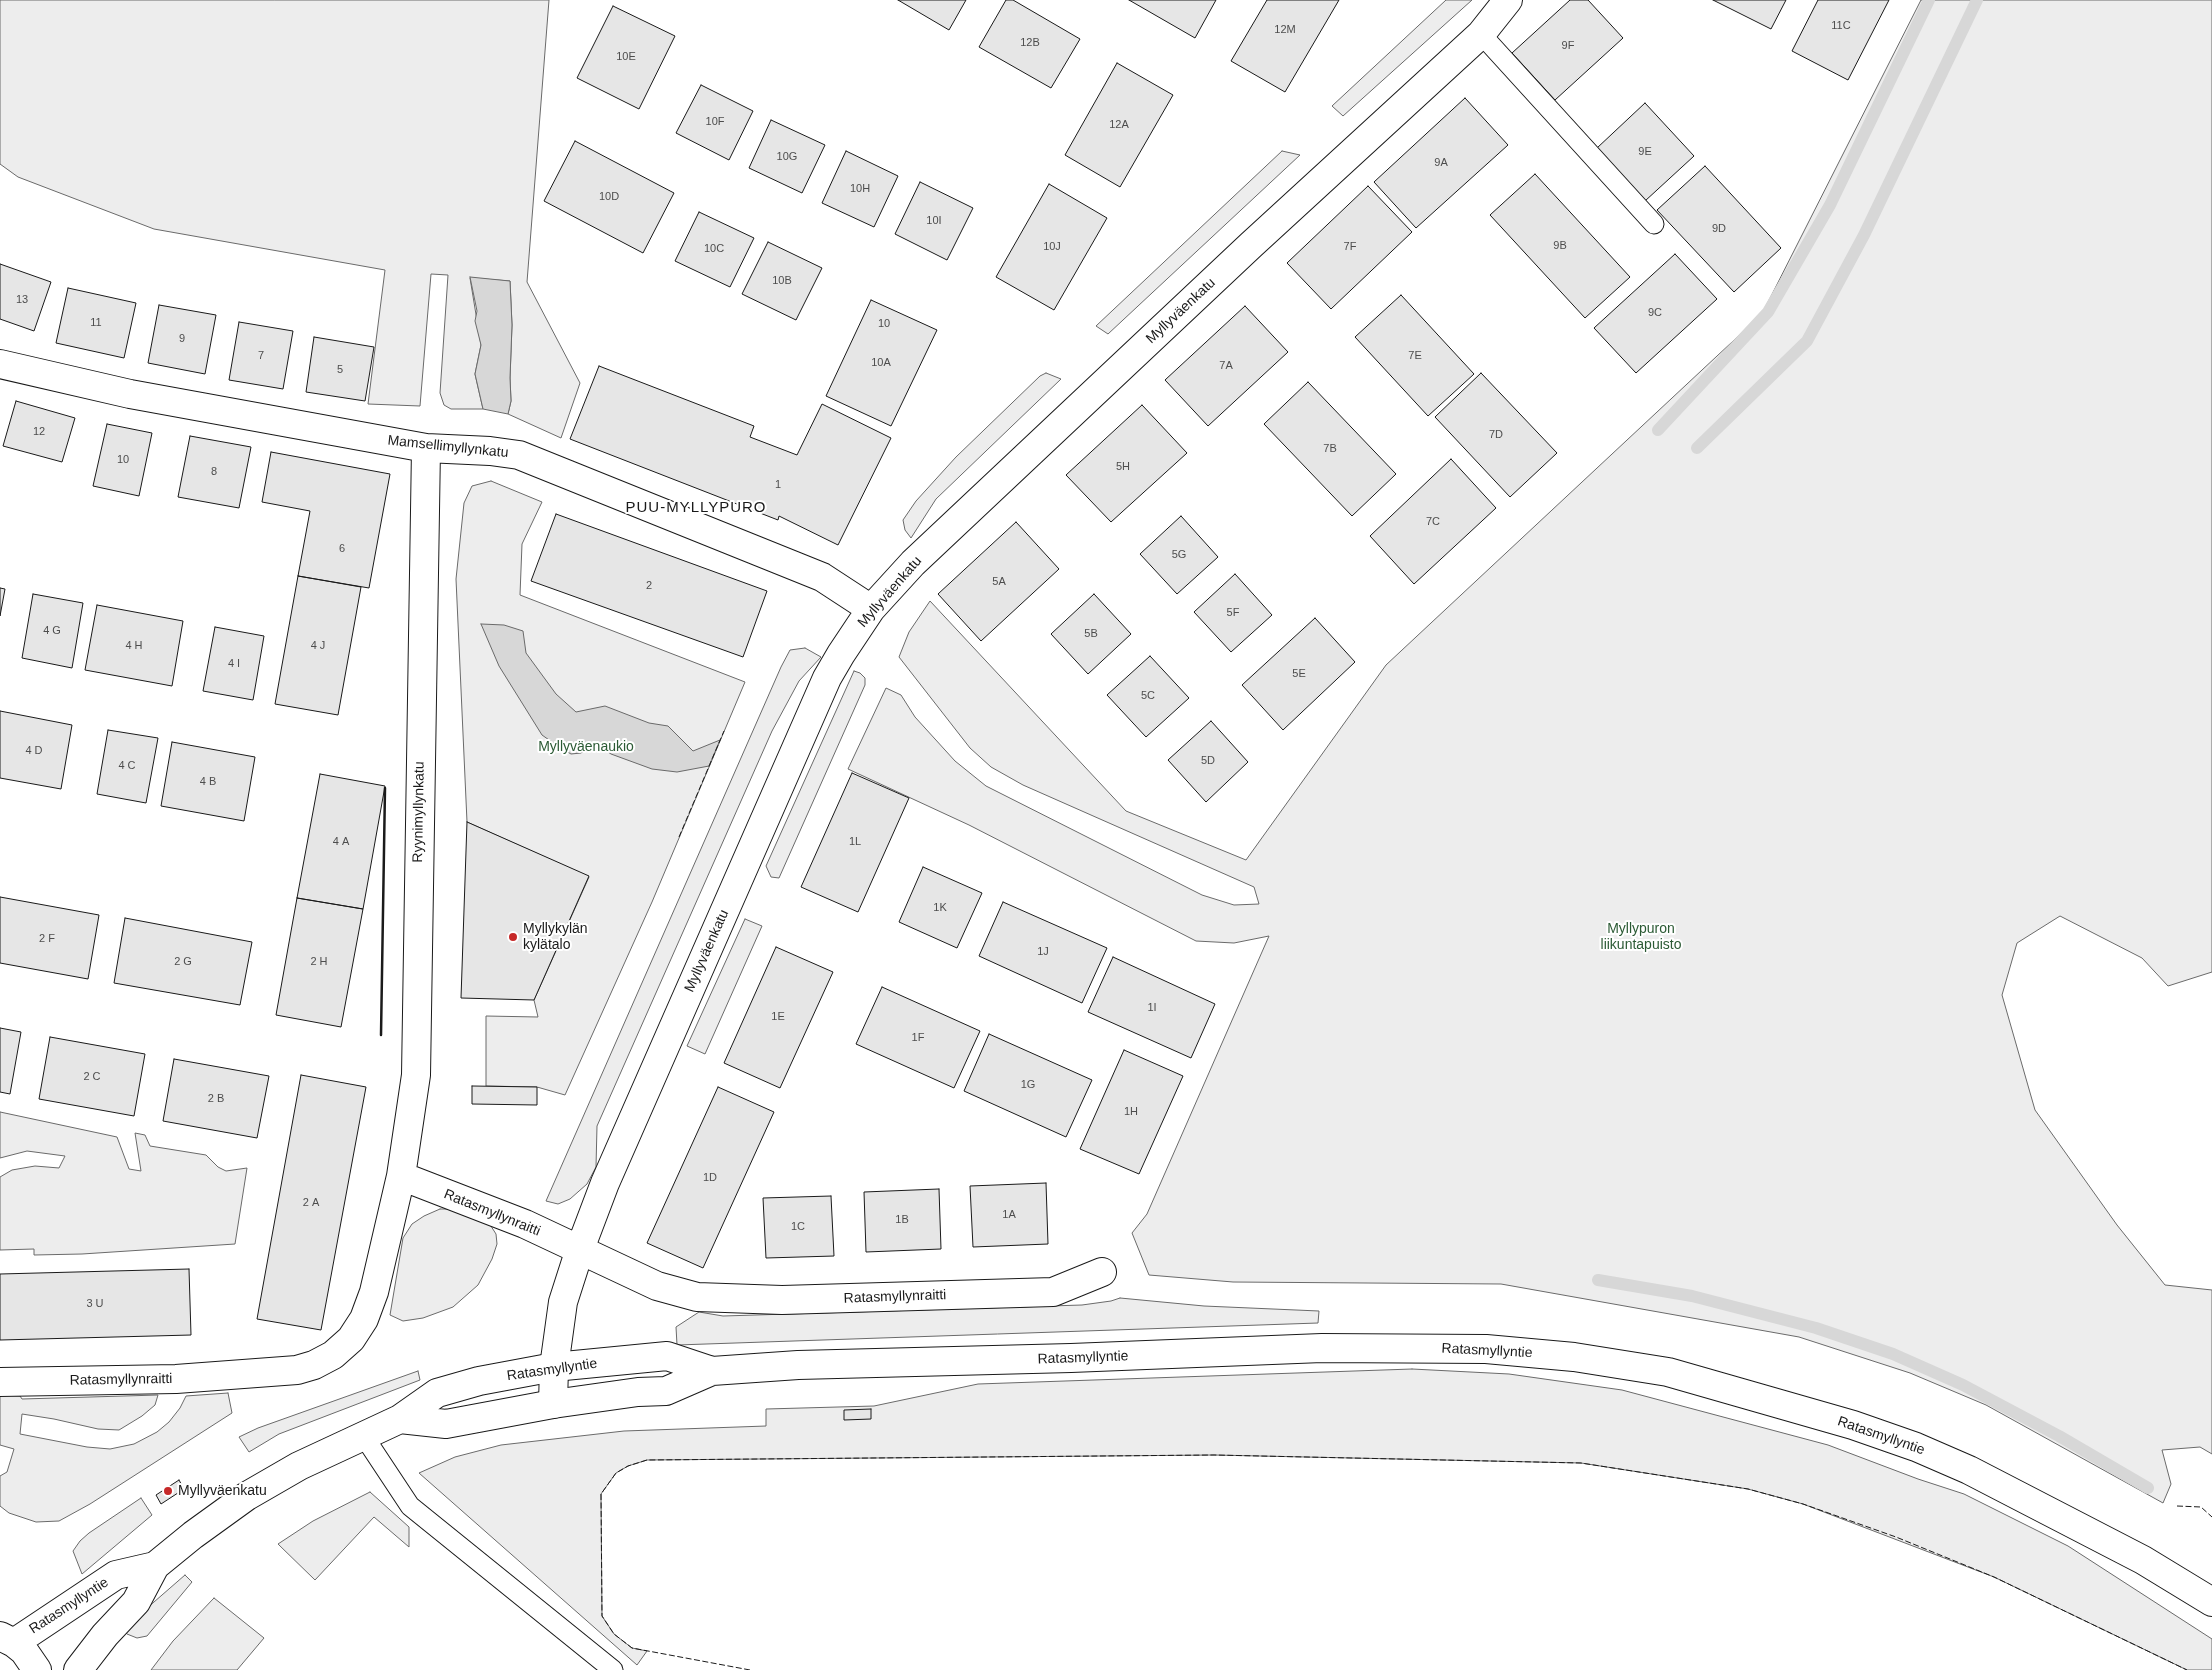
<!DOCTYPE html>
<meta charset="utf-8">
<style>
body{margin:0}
canvas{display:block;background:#fff}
</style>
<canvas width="2212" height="1670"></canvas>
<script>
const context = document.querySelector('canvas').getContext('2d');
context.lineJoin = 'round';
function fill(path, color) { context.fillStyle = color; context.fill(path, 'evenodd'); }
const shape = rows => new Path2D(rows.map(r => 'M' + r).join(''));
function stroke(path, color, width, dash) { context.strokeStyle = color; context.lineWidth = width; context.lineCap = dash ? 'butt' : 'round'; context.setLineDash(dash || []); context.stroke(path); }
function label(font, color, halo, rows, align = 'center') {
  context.font = font + ' Arial,sans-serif'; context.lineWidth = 4; context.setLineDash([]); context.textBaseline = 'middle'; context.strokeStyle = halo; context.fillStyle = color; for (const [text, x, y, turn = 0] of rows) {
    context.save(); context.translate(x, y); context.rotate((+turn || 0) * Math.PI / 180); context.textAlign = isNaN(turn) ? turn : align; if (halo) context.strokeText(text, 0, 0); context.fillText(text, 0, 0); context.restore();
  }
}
const built = shape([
 [0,0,549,0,527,282,580,383,561,438,508,414,511,401,510,378,512,325,510,281,470,278,481,345,475,374,483,409,451,409,444,405,440,393,448,275,431,274,420,406,368,404,385,270,154,229,18,177,0,164,0,0],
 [1446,0,1472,0,1343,116,1332,106,1446,0],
 [1921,0,2212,0,2212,972,2168,986,2142,958,2060,916,2017,943,2002,995,2035,1110,2117,1225,2165,1285,2212,1290,2212,1454,2200,1447,2162,1450,2171,1484,2163,1503,1986,1405,1910,1373,1799,1337,1501,1284,1233,1282,1149,1275,1132,1233,1147,1214,1269,936,1234,943,1196,941,969,825,848,769,886,688,901,695,915,717,955,761,986,786,1202,895,1234,905,1259,904,1254,887,1023,785,991,767,970,748,899,657,909,632,930,601,1126,811,1246,860,1386,665,1762,314,1921,0],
 [1282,151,1300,155,1108,334,1096,326,1282,151],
 [1046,373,1061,379,936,499,911,538,905,530,903,520,916,501,956,457,1040,376,1046,373],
 [491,481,542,502,522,544,520,595,745,682,652,902,565,1095,537,1087,486,1086,486,1016,538,1017,534,1000,589,877,467,822,456,579,464,503,472,486,491,481],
 [805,648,821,657,799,681,772,731,597,1126,596,1167,587,1184,570,1199,558,1204,546,1201,781,667,790,650,805,648],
 [854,671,860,673,865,678,865,685,779,878,771,877,766,866,854,671],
 [745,919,762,926,705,1054,687,1046,745,919],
 [0,1112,117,1137,129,1169,141,1171,135,1133,145,1135,150,1146,206,1155,218,1167,226,1171,247,1168,235,1244,82,1254,34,1255,34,1249,0,1250,0,1177,12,1170,35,1166,59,1168,65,1156,27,1151,0,1158,0,1112],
 [440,1209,455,1209,489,1223,496,1234,497,1244,492,1259,478,1285,453,1307,423,1318,403,1321,390,1315,403,1238,412,1224,424,1216,440,1209],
 [1120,1298,1204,1306,1319,1311,1318,1323,677,1345,676,1327,699,1312,723,1316,1082,1305,1111,1301,1120,1298],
 [1412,1369,1509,1374,1622,1390,1828,1445,1918,1479,1964,1494,2068,1546,2212,1639,2212,1670,2187,1670,1994,1577,1803,1504,1748,1489,1581,1463,1214,1455,647,1460,628,1466,616,1473,601,1494,602,1616,614,1634,632,1648,647,1651,637,1665,419,1473,455,1457,501,1445,624,1431,766,1426,766,1409,874,1406,978,1384,1412,1369],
 [418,1371,420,1380,279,1434,249,1452,239,1437,258,1428,418,1371],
 [228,1393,232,1413,90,1504,59,1521,36,1522,9,1513,0,1506,0,1476,7,1472,14,1449,0,1445,0,1395,20,1396,22,1399,158,1395,155,1405,142,1416,119,1430,98,1429,54,1419,22,1414,20,1434,87,1447,110,1449,134,1444,157,1432,169,1422,180,1408,186,1396,228,1393],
 [370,1492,409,1527,409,1547,374,1517,315,1580,278,1544,313,1521,370,1492],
 [141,1498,152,1515,82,1574,73,1551,80,1541,89,1533,141,1498],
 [185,1575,192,1582,147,1636,137,1638,127,1634,123,1629,185,1575],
 [214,1598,264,1638,237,1670,151,1670,173,1641,214,1598]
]);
const water = shape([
 [470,277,510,281,512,325,510,378,511,401,508,414,483,409,475,374,481,345,475,321,477,311,470,277],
 [481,624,504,625,523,631,526,653,556,694,576,712,605,706,649,723,668,726,693,751,720,740,709,766,677,772,652,769,611,754,595,743,581,753,571,754,559,747,542,735,499,666,481,624]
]);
const stream = shape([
 [1658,430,1768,312,1830,205,1929,0],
 [1697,448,1807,341,1864,235,1977,0],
 [1598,1280,1692,1296,1816,1328,1893,1354,1963,1385,2059,1436,2148,1488]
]);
const building = shape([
 [898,0,966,0,949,30,898,0],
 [1006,0,1013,0,1080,39,1051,88,979,47,1006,0],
 [1129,0,1216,0,1195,38,1129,0],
 [1267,0,1339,0,1285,92,1231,61,1267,0],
 [1570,0,1588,0,1623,38,1555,100,1512,53,1570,0],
 [1713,0,1786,0,1771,29,1713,0],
 [1818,0,1889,0,1848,80,1792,51,1818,0],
 [613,6,675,36,639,109,577,78,613,6],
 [1117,63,1173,95,1120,187,1065,155,1117,63],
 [701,85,753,111,729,160,676,133,701,85],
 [1465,98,1508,145,1416,228,1374,182,1465,98],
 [1645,103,1694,156,1645,201,1597,148,1645,103],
 [771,120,825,145,802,193,749,168,771,120],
 [575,141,674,193,643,253,544,201,575,141],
 [846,151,898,176,874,227,822,203,846,151],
 [1705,166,1781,248,1734,292,1657,210,1705,166],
 [1535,174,1630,277,1585,318,1490,215,1535,174],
 [920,182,973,208,947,260,895,234,920,182],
 [1049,184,1107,218,1054,310,996,277,1049,184],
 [1368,186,1412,232,1331,309,1287,263,1368,186],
 [699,212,754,238,730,287,675,261,699,212],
 [768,242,822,268,796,320,742,294,768,242],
 [1675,254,1717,299,1636,373,1594,328,1675,254],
 [0,264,51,282,34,331,0,319,0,264],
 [68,288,136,303,124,358,56,343,68,288],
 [1401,295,1474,374,1428,416,1355,337,1401,295],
 [871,300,937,330,891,426,826,396,871,300],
 [159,305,216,315,205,374,148,363,159,305],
 [1245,306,1288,352,1208,426,1165,380,1245,306],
 [239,322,293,331,283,389,229,380,239,322],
 [314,337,374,347,365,401,306,392,314,337],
 [599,366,754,426,750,437,797,455,822,404,891,438,838,545,779,516,778,520,570,439,599,366],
 [1481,373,1557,453,1510,497,1435,417,1481,373],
 [1308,382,1396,474,1352,516,1264,424,1308,382],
 [16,401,75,418,62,462,3,446,16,401],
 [1142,405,1187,453,1111,522,1066,475,1142,405],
 [107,424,152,433,139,496,93,486,107,424],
 [190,436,251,447,239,508,178,497,190,436],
 [271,452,390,474,369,588,298,576,310,511,262,502,271,452],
 [1451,459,1496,508,1414,584,1370,536,1451,459],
 [556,514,767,591,743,657,531,581,556,514],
 [1181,516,1218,557,1177,594,1140,554,1181,516],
 [1016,522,1059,569,981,641,938,594,1016,522],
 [1235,574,1272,615,1231,652,1194,612,1235,574],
 [298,576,361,587,338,715,275,704,298,576],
 [0,588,5,589,0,616,0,588],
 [33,594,83,603,72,668,22,658,33,594],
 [1094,594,1131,634,1088,674,1051,634,1094,594],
 [97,605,183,621,172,686,85,670,97,605],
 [1315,618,1355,662,1283,730,1242,685,1315,618],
 [215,627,264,636,253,700,203,691,215,627],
 [1150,656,1189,698,1146,737,1107,695,1150,656],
 [0,711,72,725,61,789,0,778,0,711],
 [1211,721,1248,762,1206,802,1168,760,1211,721],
 [108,730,158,738,146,803,97,794,108,730],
 [172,742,255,757,244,821,161,806,172,742],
 [852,773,909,798,858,912,801,887,852,773],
 [320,774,385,786,363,909,297,898,320,774],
 [467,822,589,876,534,1000,461,998,467,822],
 [923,867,982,893,957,948,899,922,923,867],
 [0,897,99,915,88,979,0,963,0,897],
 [297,898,363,909,341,1027,276,1015,297,898],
 [1003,902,1107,948,1082,1003,979,956,1003,902],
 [125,918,252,942,240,1005,114,983,125,918],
 [776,947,833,972,780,1088,724,1063,776,947],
 [1113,957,1215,1004,1191,1058,1088,1012,1113,957],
 [882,987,980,1031,954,1088,856,1044,882,987],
 [0,1028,21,1032,10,1094,0,1092,0,1028],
 [989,1034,1092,1080,1066,1137,964,1091,989,1034],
 [50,1037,145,1054,134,1116,39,1099,50,1037],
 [1124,1050,1183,1076,1139,1174,1080,1149,1124,1050],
 [174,1059,269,1076,257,1138,163,1121,174,1059],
 [301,1075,366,1087,321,1330,257,1319,301,1075],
 [472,1086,537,1087,537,1105,472,1104,472,1086],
 [718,1087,774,1112,703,1268,647,1243,718,1087],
 [1046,1183,1048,1244,973,1247,970,1186,1046,1183],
 [939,1189,941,1249,866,1252,864,1192,939,1189],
 [831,1196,834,1256,766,1258,763,1198,831,1196],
 [189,1269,191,1335,0,1340,0,1274,189,1269],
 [871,1409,871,1419,844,1420,844,1410,871,1409],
 [179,1480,184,1489,161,1504,156,1495,179,1480]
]);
const lane = shape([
 [1481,34,1654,224],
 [363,1435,410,1506,613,1670]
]);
const street = shape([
 [0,364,130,394,426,448,490,451,519,455,822,577,871,609],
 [401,1176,525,1224,657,1286,697,1297,782,1300,1053,1292,1102,1272],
 [0,1382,176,1379,297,1370,314,1365,333,1355,351,1339,364,1319,374,1292,401,1176,416,1075,426,448],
 [553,1404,554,1367,563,1302,580,1249,605,1183,827,678,841,654,871,609,913,563,1251,245,1481,34,1508,0]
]);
const secondary = shape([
 [400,1419,446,1424,553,1404,638,1392,666,1391,712,1371,798,1365,1071,1358,1322,1348,1486,1349,1574,1357,1668,1372,1853,1425,1916,1447,1969,1470,2143,1560,2212,1602],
 [0,1636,14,1643,24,1651,37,1670],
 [14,1643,116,1575,155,1566],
 [78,1670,105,1635,136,1602,155,1566,193,1535,247,1496,299,1466,400,1419,437,1393,479,1381,554,1367,667,1356,712,1371]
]);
const fence = shape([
 [679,837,724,731],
 [2177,1506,2201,1507,2212,1517],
 [750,1670,632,1648,614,1634,602,1616,601,1494,616,1473,628,1466,647,1460,1214,1455,1581,1463,1748,1489,1803,1504,1896,1537,1994,1577,2187,1670]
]);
const wall = shape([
 [381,1035,385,788]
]);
const markers = [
 [513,937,5,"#c62828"],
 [168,1491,5,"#c62828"]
];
const numberNames = [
 ["11C",1841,26],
 ["12M",1285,30],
 ["12B",1030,43],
 ["9F",1568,46],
 ["10E",626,57],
 ["10F",715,122],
 ["12A",1119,125],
 ["9E",1645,152],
 ["10G",787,157],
 ["9A",1441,163],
 ["10H",860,189],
 ["10D",609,197],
 ["10I",934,221],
 ["9D",1719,229],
 ["9B",1560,246],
 ["10J",1052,247],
 ["7F",1350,247],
 ["10C",714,249],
 ["10B",782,281],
 ["13",22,300],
 ["9C",1655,313],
 ["11",96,323],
 ["10",884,324],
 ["9",182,339],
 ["7",261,356],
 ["7E",1415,356],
 ["10A",881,363],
 ["7A",1226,366],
 ["5",340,370],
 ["12",39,432],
 ["7D",1496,435],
 ["7B",1330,449],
 ["10",123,460],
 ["5H",1123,467],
 ["8",214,472],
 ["1",778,485],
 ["7C",1433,522],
 ["6",342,549],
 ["5G",1179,555],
 ["5A",999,582],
 ["2",649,586],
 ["5F",1233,613],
 ["4 G",52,631],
 ["5B",1091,634],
 ["4 H",134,646],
 ["4 J",318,646],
 ["4 I",234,664],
 ["5E",1299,674],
 ["5C",1148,696],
 ["4 D",34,751],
 ["5D",1208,761],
 ["4 C",127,766],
 ["4 B",208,782],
 ["4 A",341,842],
 ["1L",855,842],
 ["1K",940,908],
 ["2 F",47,939],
 ["1J",1043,952],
 ["2 G",183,962],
 ["2 H",319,962],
 ["1I",1152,1008],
 ["1E",778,1017],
 ["1F",918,1038],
 ["2 C",92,1077],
 ["1G",1028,1085],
 ["2 B",216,1099],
 ["1H",1131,1112],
 ["1D",710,1178],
 ["2 A",311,1203],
 ["1A",1009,1215],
 ["1B",902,1220],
 ["1C",798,1227],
 ["3 U",95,1304]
];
const streetNames = [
 ["Myllyväenkatu",1181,311,-43],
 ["Mamsellimyllynkatu",448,447,6],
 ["Myllyväenkatu",890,592,-49],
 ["Ryynimyllynkatu",419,812,-89],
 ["Myllyväenkatu",707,951,-66],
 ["Ratasmyllynraitti",492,1213,22],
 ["Ratasmyllynraitti",895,1297,-2],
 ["Ratasmyllyntie",1487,1351,3],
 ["Ratasmyllyntie",1083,1358,-2],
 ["Ratasmyllyntie",552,1370,-8],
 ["Ratasmyllynraitti",121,1380,-1],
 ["Ratasmyllyntie",1881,1436,19],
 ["Ratasmyllyntie",69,1606,-33]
];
const parkNames = [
 ["Myllyväenaukio",586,747],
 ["Myllypuron",1641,929],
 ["liikuntapuisto",1641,945]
];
const poiNames = [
 ["Myllykylän",523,929],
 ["kylätalo",523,945],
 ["Myllyväenkatu",178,1491]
];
const neighbourhoodNames = [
 ["PUU-MYLLYPURO",696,508]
];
fill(built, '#ededed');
stroke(built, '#6a6a6a', 1);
fill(water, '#d7d7d7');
stroke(water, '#6a6a6a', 1);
stroke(stream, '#d7d7d7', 12);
fill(building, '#e6e6e6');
stroke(building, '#1a1a1a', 1);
stroke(lane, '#1a1a1a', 21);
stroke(street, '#1a1a1a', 30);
stroke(secondary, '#1a1a1a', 30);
stroke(lane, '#fff', 19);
stroke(street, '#fff', 28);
stroke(secondary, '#fff', 28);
stroke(fence, '#1a1a1a', 1, [6, 2.5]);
stroke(wall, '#1a1a1a', 2.5);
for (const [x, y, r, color] of markers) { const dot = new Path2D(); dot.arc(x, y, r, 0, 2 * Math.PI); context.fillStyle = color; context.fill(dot); stroke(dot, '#fff', 2); }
label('11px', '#4d4d4d', null, numberNames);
label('14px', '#1a1a1a', '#fff', streetNames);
label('14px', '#2b5a34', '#fff', parkNames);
label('14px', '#1a1a1a', '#fff', poiNames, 'left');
context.letterSpacing = '1px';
label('15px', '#1a1a1a', '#fff', neighbourhoodNames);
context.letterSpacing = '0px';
</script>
